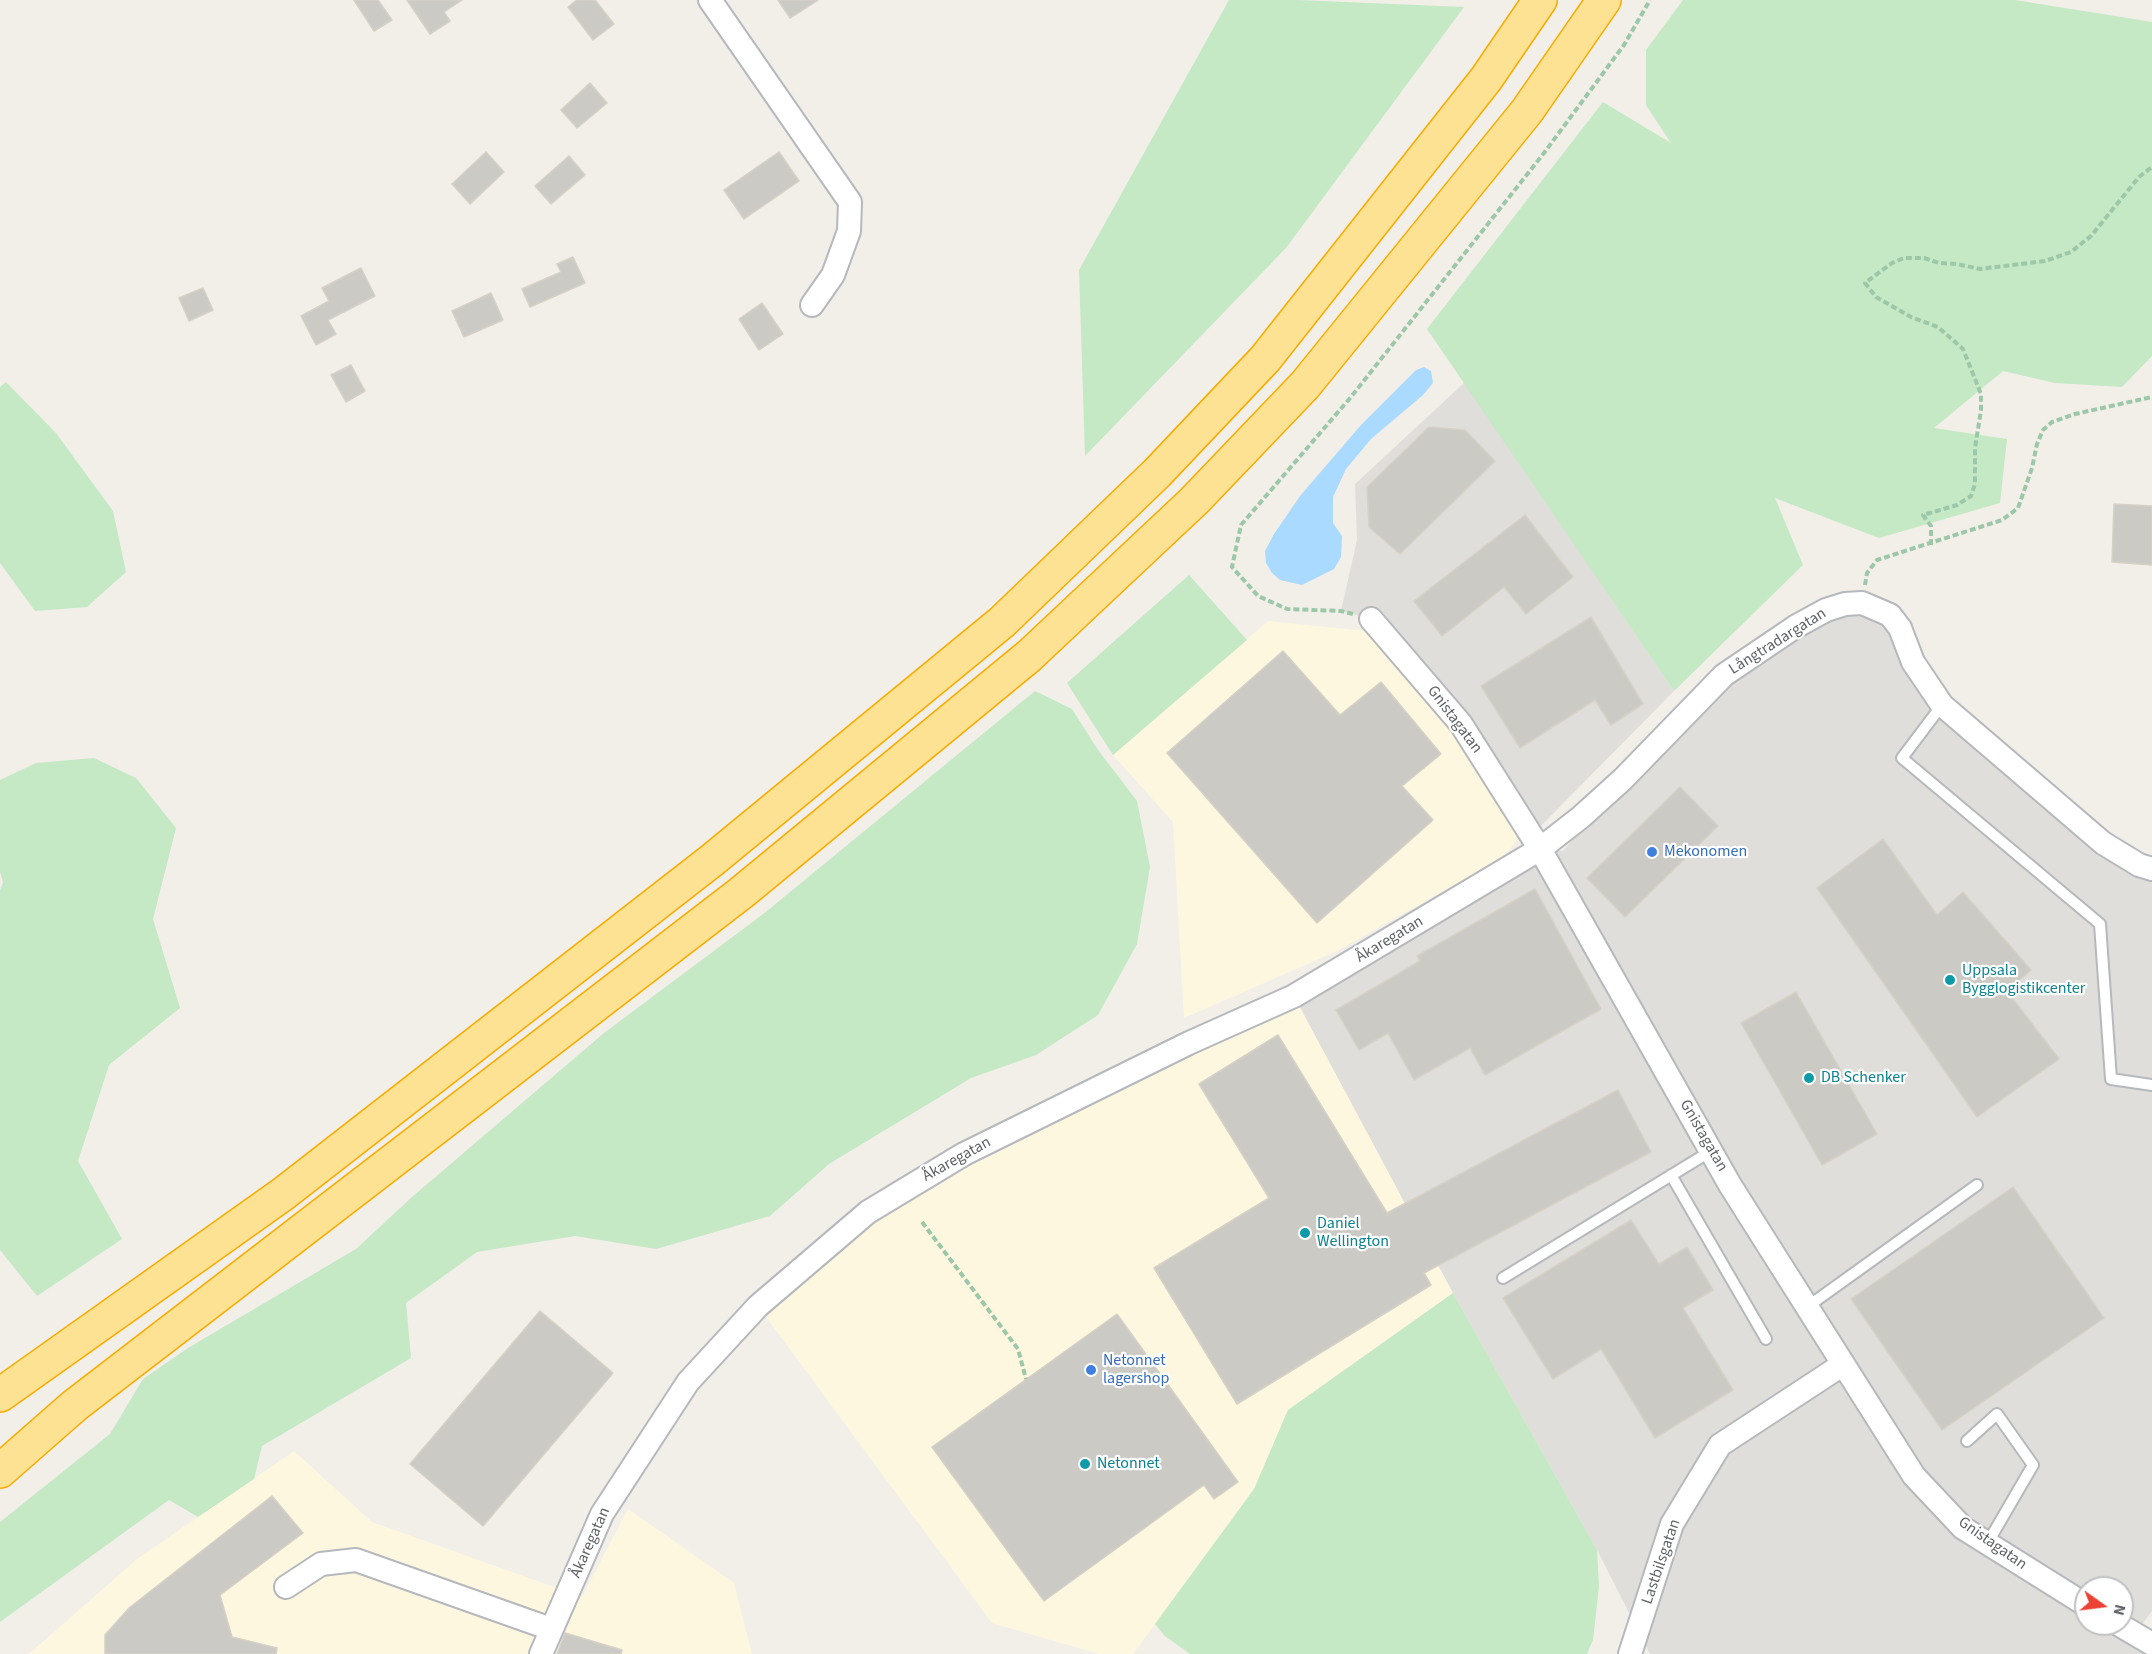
<!DOCTYPE html>
<meta charset="utf-8">
<style>
body{margin:0}
#map{position:relative;width:2152px;height:1654px;overflow:hidden;background:#f1efe8;font-family:"Source Sans 3",sans-serif}
canvas{display:block}
.north{position:absolute;left:2074px;top:1576px;width:60px;height:60px;box-sizing:border-box;background:#fff;border:2px solid #bfc1c3;border-radius:50%;rotate:104deg;font-size:16px;font-weight:700;line-height:24px;text-align:center;color:#5f6368}
.north::after{content:'';display:block;margin:auto;width:21px;height:27px;background:#ea4335;clip-path:polygon(50% 0,100% 100%,50% 72%,0 100%)}
</style>
<div id="map">
<canvas width="2152" height="1654"></canvas>
<div class="north">N</div>
</div>
<script>
const context = document.querySelector('canvas').getContext('2d');
context.lineJoin = 'round';
function fill(path, color) { context.fillStyle = color; context.fill(path, 'evenodd'); }
const shape = rows => new Path2D(rows.map(r => 'M' + r).join(''));
function stroke(path, color, width, dash) { context.strokeStyle = color; context.lineWidth = width; context.lineCap = dash ? 'butt' : 'round'; context.setLineDash(dash || []); context.stroke(path); }
function label(font, color, halo, rows, align = 'center') {
  context.font = font + ' "Source Sans 3",sans-serif'; context.lineWidth = 4.5; context.setLineDash([]); context.textBaseline = 'middle'; context.strokeStyle = halo; context.fillStyle = color; for (const [text, x, y, turn = 0] of rows) {
    context.save(); context.translate(x, y); context.rotate((+turn || 0) * Math.PI / 180); context.textAlign = isNaN(turn) ? turn : align; if (halo) context.strokeText(text, 0, 0); context.fillText(text, 0, 0); context.restore();
  }
}
const commercial = shape([
 [1268,621,1366,631,1452,730,1519,837,1504,857,1335,952,1184,1018,1173,822,1113,755],
 [1294,996,1453,1293,1288,1410,1254,1489,1133,1654,1099,1654,992,1623,758,1306,868,1212],
 [294,1451,372,1522,582,1597,628,1509,734,1583,752,1654,29,1654,137,1559]
]);
const industrial = shape([
 [1465,382,1674,691,1532,835,1371,619,1341,611,1357,540,1355,484],
 [1875,607,1942,705,2152,869,2152,1611,2135,1634,2152,1654,1650,1654,1597,1550,1453,1293,1294,996,1540,849,1563,851,1623,779,1795,627],
 [2086,1588,2122,1588,2122,1624,2086,1624]
]);
const green = shape([
 [1229,0,1298,0,1464,7,1286,248,1085,456,1079,270],
 [1683,0,2015,0,2152,22,2152,356,2122,387,2055,383,2003,371,1934,428,2007,439,2000,503,1879,538,1775,498,1803,565,1674,691,1427,329,1603,102,1671,143,1646,105,1646,50],
 [6,382,56,433,113,511,126,572,87,607,35,611,0,563,0,387],
 [1189,575,1247,640,1113,755,1067,683],
 [1035,691,1072,709,1098,750,1137,801,1150,867,1137,944,1098,1015,1036,1055,971,1078,829,1164,770,1216,656,1249,575,1236,477,1252,406,1303,411,1358,262,1446,254,1479,198,1517,169,1500,0,1622,0,1522,110,1434,143,1379,188,1348,356,1249,412,1197,604,1033,762,915],
 [94,758,136,778,176,828,153,919,180,1008,109,1065,78,1161,122,1239,37,1296,0,1250,0,891,3,882,0,872,0,780,36,763],
 [1453,1293,1597,1550,1599,1586,1593,1640,1587,1654,1190,1654,1165,1636,1155,1624,1254,1489,1288,1410]
]);
const water = shape([
 [1424,367,1431,371,1433,383,1423,395,1371,439,1346,469,1333,497,1333,523,1342,536,1341,557,1334,569,1302,585,1280,580,1272,573,1266,563,1265,551,1274,534,1300,496,1361,425,1416,370]
]);
const building = shape([
 [354,0,378,0,392,20,374,31,354,0],
 [407,0,462,0,444,12,450,21,430,34,407,0],
 [577,0,595,0,614,24,593,40,568,7,577,0],
 [778,0,818,0,790,18,778,0],
 [590,83,607,103,577,128,561,110,590,83],
 [486,152,504,172,470,204,452,184,486,152],
 [779,152,799,181,744,219,724,190,779,152],
 [569,156,585,175,551,204,535,186,569,156],
 [573,257,585,283,530,307,522,289,561,272,557,264,573,257],
 [361,268,375,296,328,320,336,334,316,345,301,316,329,301,322,288,361,268],
 [203,288,213,310,189,321,179,298,203,288],
 [491,293,503,320,464,337,452,311,491,293],
 [762,303,783,334,759,350,739,319,762,303],
 [351,365,365,391,346,402,331,375,351,365],
 [1429,427,1465,430,1495,461,1400,554,1369,527,1367,487,1429,427],
 [2114,504,2152,506,2152,565,2112,562,2114,504],
 [1525,515,1573,577,1526,614,1504,587,1442,636,1414,601,1525,515],
 [1591,617,1643,704,1611,725,1595,700,1520,748,1481,686,1591,617],
 [1283,651,1340,715,1381,682,1441,754,1402,786,1433,820,1317,923,1167,753,1283,651],
 [1680,787,1718,826,1625,917,1587,878,1680,787],
 [1883,839,1937,915,1963,892,2031,970,2007,991,2059,1059,1977,1117,1817,888,1883,839],
 [1535,889,1601,1009,1485,1075,1470,1048,1414,1080,1388,1033,1359,1050,1336,1010,1420,961,1417,956,1535,889],
 [1796,992,1877,1134,1822,1165,1741,1023,1796,992],
 [1278,1035,1387,1213,1618,1090,1651,1152,1424,1273,1431,1285,1237,1404,1154,1268,1269,1198,1199,1084,1278,1035],
 [2013,1187,2104,1318,1942,1430,1851,1299,2013,1187],
 [1631,1220,1659,1264,1687,1247,1713,1290,1683,1308,1733,1390,1655,1438,1601,1349,1553,1379,1503,1298,1631,1220],
 [540,1311,613,1373,483,1526,410,1464,540,1311],
 [1117,1314,1238,1482,1214,1499,1204,1485,1044,1601,932,1447,1117,1314],
 [272,1496,303,1533,220,1595,232,1637,277,1648,276,1654,105,1654,105,1635,129,1608,272,1496],
 [565,1633,622,1650,621,1654,557,1654,565,1633]
]);
const path = shape([
 [1931,545,1931,526,1923,515,1957,505,1971,496,1975,484,1975,448,1981,410,1981,394,1963,349,1938,327,1911,317,1876,297,1865,283,1892,263,1904,258,1924,258,1939,263,1957,264,1980,269,2045,261,2071,252,2091,236,2139,177,2152,167],
 [1865,585,1867,573,1877,560,2002,520,2018,508,2032,468,2037,444,2043,430,2052,422,2075,414,2152,397],
 [1353,614,1341,611,1287,609,1258,596,1232,567,1241,525,1351,397,1544,153,1624,45,1650,0],
 [922,1222,1018,1349,1026,1379]
]);
const lane = shape([
 [1942,705,1902,758,2100,924,2111,1079,2152,1085],
 [1671,1175,1766,1339],
 [1503,1278,1711,1151],
 [1807,1307,1977,1185],
 [1967,1441,1997,1414,2033,1465,1987,1544]
]);
const street = shape([
 [710,0,850,202,849,231,833,275,812,305],
 [1371,619,1461,724,1540,849,1730,1185,1914,1476,1963,1528,2086,1605],
 [286,1587,321,1564,356,1560,551,1629],
 [2118,1624,2152,1644],
 [541,1654,602,1514,688,1382,758,1306,868,1212,964,1154,1189,1043,1294,996,1540,849,1581,817,1623,779,1724,675,1795,627,1826,610,1845,604,1862,603,1890,615,1900,628,1913,662,1942,705,2103,843,2139,865,2152,869],
 [1630,1654,1672,1524,1720,1445,1842,1365]
]);
const highway = shape([
 [0,1395,283,1194,711,861,1002,622,1157,473,1265,359,1486,79,1540,0],
 [0,1471,74,1406,741,893,1029,656,1194,501,1305,385,1527,111,1604,0]
]);
const markers = [
 [1652,852,6,"#3f7fe0"],
 [1950,980,6,"#0f9aa8"],
 [1809,1078,6,"#0f9aa8"],
 [1305,1233,6,"#0f9aa8"],
 [1091,1370,6,"#3f7fe0"],
 [1085,1464,6,"#0f9aa8"]
];
const streetNames = [
 ["Långtradargatan",1778,642,-32],
 ["Gnistagatan",1454,720,53],
 ["Åkaregatan",1390,940,-31],
 ["Gnistagatan",1703,1136,60],
 ["Åkaregatan",957,1160,-29],
 ["Åkaregatan",591,1543,-66],
 ["Gnistagatan",1992,1544,35],
 ["Lastbilsgatan",1662,1562,-71]
];
const shopNames = [
 ["Mekonomen",1664,852],
 ["Netonnet",1103,1361],
 ["lagershop",1103,1379]
];
const cultureNames = [
 ["Uppsala",1962,971],
 ["Bygglogistikcenter",1962,989],
 ["DB Schenker",1821,1078],
 ["Daniel",1317,1224],
 ["Wellington",1317,1242],
 ["Netonnet",1097,1464]
];
fill(commercial, '#fef7e0');
fill(industrial, '#e0deda');
fill(green, '#c5e8c5');
fill(water, '#aadaff');
fill(building, '#cccac5');
stroke(building, '#d6d1c6', 1.5);
stroke(lane, '#b5b8bc', 14);
stroke(street, '#b5b8bc', 26);
stroke(highway, '#f9ab00', 36);
stroke(path, '#9cc7a9', 4, [6, 3]);
stroke(lane, '#fff', 10);
stroke(street, '#fff', 22);
stroke(highway, '#fde293', 33);
for (const [x, y, r, color] of markers) { const dot = new Path2D(); dot.arc(x, y, r, 0, 2 * Math.PI); context.fillStyle = color; context.fill(dot); stroke(dot, '#fff', 2); }
label('16px', '#5f6368', '#fff', streetNames);
label('16px', '#366cbe', '#fff', shopNames, 'left');
label('16px', '#0d838f', '#fff', cultureNames, 'left');
</script>
